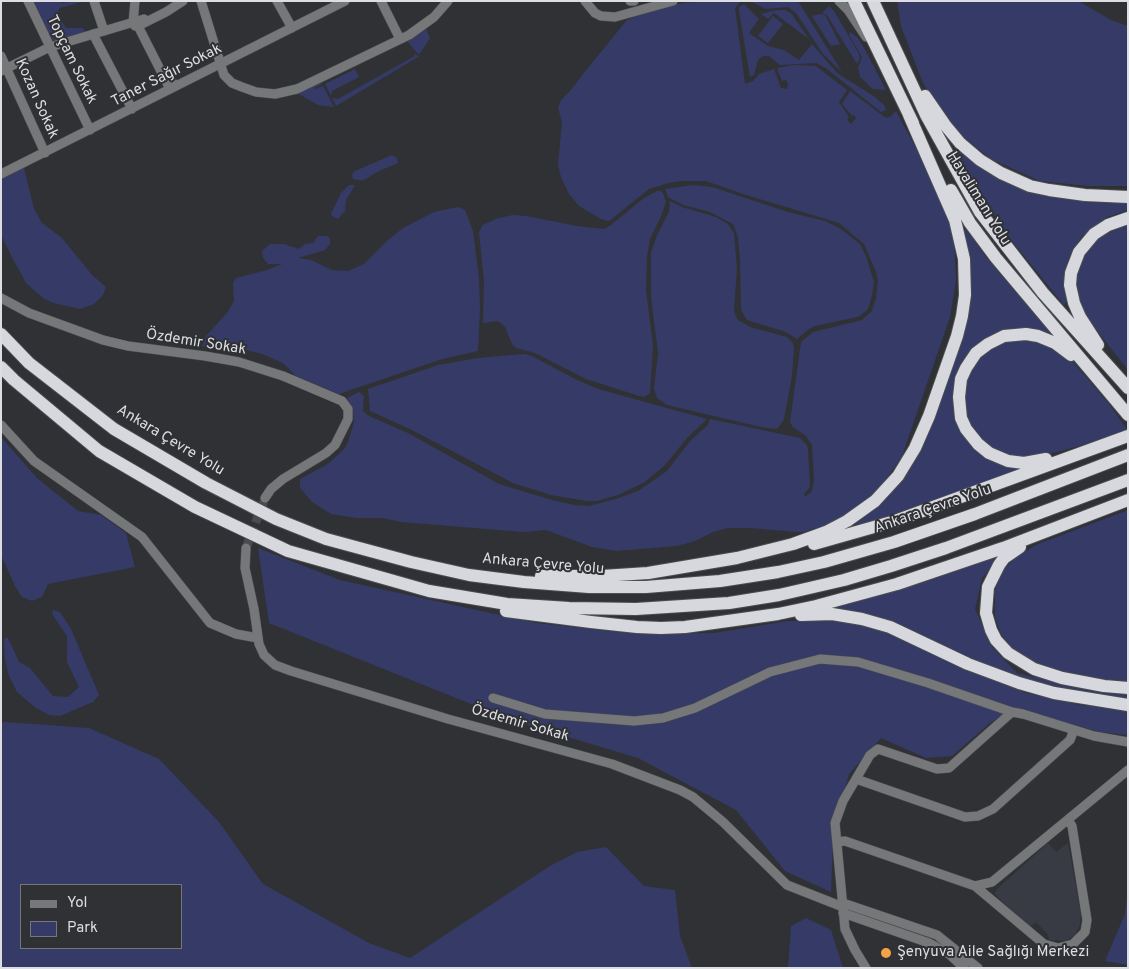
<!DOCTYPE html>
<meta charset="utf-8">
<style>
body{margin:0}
#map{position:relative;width:1129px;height:969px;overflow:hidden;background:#303135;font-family:Overpass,sans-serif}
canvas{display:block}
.frame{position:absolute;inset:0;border:2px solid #dddee1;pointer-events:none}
.legend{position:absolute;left:20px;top:884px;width:162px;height:65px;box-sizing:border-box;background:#303135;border:1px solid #75767a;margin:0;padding:6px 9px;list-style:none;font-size:15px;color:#dddee1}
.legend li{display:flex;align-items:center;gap:10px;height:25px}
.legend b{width:25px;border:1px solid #75767a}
</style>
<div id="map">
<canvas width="1129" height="969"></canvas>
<div class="frame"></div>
<ul class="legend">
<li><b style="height:6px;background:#767779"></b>Yol</li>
<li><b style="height:14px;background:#353b66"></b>Park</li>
</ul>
</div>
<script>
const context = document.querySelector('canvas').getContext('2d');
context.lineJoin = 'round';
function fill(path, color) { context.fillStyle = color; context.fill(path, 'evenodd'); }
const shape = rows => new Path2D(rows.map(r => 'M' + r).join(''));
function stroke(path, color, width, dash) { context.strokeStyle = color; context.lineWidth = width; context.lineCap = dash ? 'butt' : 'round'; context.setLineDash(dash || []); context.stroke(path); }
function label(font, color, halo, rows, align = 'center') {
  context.font = font + ' Overpass,sans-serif'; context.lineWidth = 4; context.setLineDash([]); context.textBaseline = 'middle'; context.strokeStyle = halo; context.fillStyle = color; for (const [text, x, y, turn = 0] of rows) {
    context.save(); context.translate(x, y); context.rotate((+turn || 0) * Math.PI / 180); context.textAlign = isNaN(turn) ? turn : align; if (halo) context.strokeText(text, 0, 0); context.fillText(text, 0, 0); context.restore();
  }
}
const built = shape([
 [1048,843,1056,852,1068,843,1081,913,1080,924,1075,935,1066,941,1049,940,1048,935,1036,922,1030,927,997,897,995,893,997,889]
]);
const green = shape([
 [32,1,60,1,62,3,70,1,85,1,60,8,58,11,61,20,66,28,83,28,85,32,56,41,53,40,50,38],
 [712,1,741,1,735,8,745,84,753,81,759,74,774,69,781,88,787,89,788,84,786,80,782,81,777,68,794,65,816,66,847,90,839,102,849,117,847,120,851,124,856,118,854,115,852,116,842,104,850,91,886,118,891,116,896,111,923,161,941,200,954,235,956,280,950,317,902,456,882,485,857,509,819,532,815,528,804,532,798,532,750,528,728,528,713,532,695,541,677,546,616,551,592,547,546,530,523,532,401,522,383,518,356,518,331,514,312,502,300,488,300,479,328,464,344,449,348,442,354,422,353,409,347,398,359,392,364,396,363,411,369,416,408,433,499,484,552,500,574,505,589,506,616,499,638,491,667,471,690,441,707,426,710,419,800,438,807,445,808,450,810,484,809,488,804,494,805,497,812,491,814,480,812,445,806,436,793,427,790,422,801,342,813,332,862,320,872,311,876,298,878,280,876,272,864,244,839,223,743,194,706,181,681,181,669,183,649,189,609,221,601,219,579,206,569,194,561,177,558,165,562,122,558,108,561,100,570,91,587,69,627,20,651,10,683,3],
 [749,1,798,1,842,72,823,54,796,13,788,7,766,9],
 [897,1,1080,2,1111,20,1128,26,1128,186,1088,186,1040,181,991,159,948,125,923,83,901,26],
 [744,4,759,19,749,33,768,46,784,50,799,60,812,44,837,73,875,97,884,105,886,110,881,112,827,69,816,63,780,65,769,56,763,56,758,60,754,75,750,77,739,11,739,7],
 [829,6,834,11,859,54,860,58,857,64,827,15,822,13],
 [776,10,785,10,791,13,809,39,774,13,768,19,761,14],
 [820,14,825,15,840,44,831,46,812,16],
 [773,16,783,24,768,43,758,36],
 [426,29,430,38,419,55,407,41],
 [850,32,857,37,863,46,886,90,873,89,860,77,858,68,862,57,849,35],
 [415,54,419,56,418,57,336,106,332,98,338,99,413,57],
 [355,69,359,77,332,91,331,96,325,84],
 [321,82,322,84,314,88,315,89,323,86,334,107,318,105,297,93],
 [956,149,1006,182,1044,196,1099,203,1128,202,1128,210,1107,217,1081,237,1068,260,1065,283,1069,299,1064,305,1007,235,954,153],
 [392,155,397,158,398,163,379,171,364,180,359,180,353,179,352,175,355,171],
 [24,168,34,209,42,223,62,238,92,275,106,287,103,295,94,304,80,309,53,303,43,298,26,283,13,259,1,235,1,179],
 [349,185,355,185,346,200,345,211,338,219,332,216,331,214,341,193],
 [693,185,712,187,788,212,825,221,841,229,860,244,866,256,874,282,872,295,868,309,860,316,857,317,815,326,809,329,797,339,786,332,747,320,741,310,740,259,738,237,733,224,710,212,683,205,668,197,665,189],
 [657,191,660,191,663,193,666,202,661,216,650,239,647,256,646,290,653,346,650,393,644,397,639,396,586,379,535,353,516,348,512,344,505,327,501,323,497,321,483,323,484,282,479,232,483,225,498,218,513,215,526,216,577,226,604,229,611,225,644,198],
 [670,201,682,207,716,217,728,224,734,233,737,269,734,311,736,316,738,320,750,327,787,337,793,343,794,349,792,376,784,419,778,428,775,429,761,427,667,405,657,398,654,388,658,353,651,297,651,252,658,233,669,212],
 [458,207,465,210,473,231,479,278,480,309,478,351,442,359,339,394,296,376,283,363,262,354,239,348,207,347,202,346,206,336,227,313,234,301,233,283,236,278,267,270,282,264,268,264,263,258,262,251,270,244,284,244,299,249,305,244,313,243,318,236,327,236,330,239,330,244,325,250,298,258,311,260,332,270,348,271,364,264,387,241,403,228,434,212],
 [1128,223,1128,370,1083,313,1075,288,1080,260,1095,240],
 [965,228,985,256,1057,341,990,339,954,388,953,403,959,426,1027,471,859,529,856,523,883,503,910,470,925,442,937,410,969,300],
 [1024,336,1067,355,1109,404,1128,431,1083,445,1046,455,1023,458,998,452,981,440,966,419,963,392,973,361,1011,337],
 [524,354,532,356,575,379,598,389,707,419,688,437,664,466,645,482,618,495,597,501,587,501,551,495,513,483,412,430,370,411,368,389,438,365,478,358],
 [1,437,37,478,78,511,101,515,126,533,135,567,48,584,42,597,32,601,22,597,15,586,1,555],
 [1128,510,1128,683,1088,677,1053,669,1030,661,1012,648,1001,634,995,617,995,591,998,580,1003,570,1016,557,1038,544],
 [258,548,340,580,536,623,637,634,714,633,788,621,846,620,898,635,962,668,1026,693,1080,705,1128,708,1128,735,1100,732,1013,708,990,723,952,756,926,758,881,738,849,774,833,837,831,892,785,871,736,810,638,758,511,720,269,623],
 [995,554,997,561,982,578,975,609,992,647,1017,673,1089,689,1128,691,1128,701,1020,680,959,655,918,634,877,616,835,610,836,604],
 [53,610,60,612,71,629,99,695,93,702,60,716,49,715,36,708,17,692,9,676,5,660,4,642,5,638,8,638,19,662,30,668,53,696,68,697,79,687,67,662,67,636,52,614],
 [5,722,89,728,159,759,219,822,263,884,369,943,410,958,550,866,577,852,606,847,644,886,675,890,680,936,692,968,1,968,1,723],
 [21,885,181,885,181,948,21,948],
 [1128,888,1128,965,1105,961,1125,914],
 [806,918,831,930,843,968,788,968,791,926]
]);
const minorTunnel = shape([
 [246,548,265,498]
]);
const minor = shape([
 [28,1,90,130],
 [94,1,104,31],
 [201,1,224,75,232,83,242,87,256,92,275,94,297,89,409,35,434,17,448,1],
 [277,1,292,28],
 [381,1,400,39],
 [585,1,595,13,601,16,615,17,673,1],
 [630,1,634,1],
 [839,1,848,10,866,37],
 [135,26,133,23,135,1],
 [93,34,132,109],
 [1,56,45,153],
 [1,71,50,47,144,19],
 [175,84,169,87,138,26,166,12,183,1],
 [1,174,345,1],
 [1,298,29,313,103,340,128,346,205,356,239,362,283,376,342,401,348,409,348,419,335,445,326,453,283,479,271,489,265,498],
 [1,425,34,461,142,537,210,623,236,634,258,638],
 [246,548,245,568,254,609,259,644,264,655,275,665,291,671,448,719,612,764,680,790,693,797,723,822,787,885,843,907],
 [493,698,545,714,634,721,663,718,695,708,770,672,820,659,858,662,928,683,1012,712,1023,714,1094,736,1128,742],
 [856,779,965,817,978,816,993,809,1070,740,1074,730],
 [837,842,845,841,975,886,992,882,1128,770],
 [975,886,1044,944,1058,948,1073,944,1085,932,1087,920,1072,826,1068,820],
 [843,903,937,935,978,968],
 [843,913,929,943,949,954,964,968],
 [866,968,855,950,845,929,835,823,843,801,870,755,878,749,937,769,949,768,1012,712]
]);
const highway = shape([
 [854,1,913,123],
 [873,1,926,115,980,212,1043,293,1128,388],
 [925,96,945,125,960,143,980,160,1001,173,1030,186,1049,190,1085,195,1128,197],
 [951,190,970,223,996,258,1128,415],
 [1,334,29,363,114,429,206,483,276,519,326,539,411,562,469,575,524,582,589,587,646,587,720,581,778,572,824,562,894,542,975,514,1128,455],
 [1098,345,1080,317,1074,303,1070,285,1071,273,1079,252,1094,234,1108,225,1128,218],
 [1,367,14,380,99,451,195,507,288,551,429,591,507,604,569,608,636,609,729,603,779,595,844,580,891,566,946,548,1128,480],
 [1046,459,1024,463,1008,461,989,453,978,444,966,429,961,418,959,397,961,379,966,368,976,353,988,344,1004,336,1026,334,1038,336,1055,343,1071,355],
 [814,544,895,521,1128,436],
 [1020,547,1004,558,999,565,988,587,986,613,991,630,996,640,1008,653,1034,669,1062,678,1104,686,1128,688],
 [541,576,602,576,648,573,737,558,793,544,826,532,847,521,875,501,898,476,915,448,929,416,957,336,962,316,965,295,964,259,955,220,909,115],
 [506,611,591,622,637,627,661,628,685,627,778,614,816,606,897,584,1003,548,1128,500],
 [801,615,832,614,862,619,890,627,968,664,1019,683,1054,693,1128,705]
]);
const markers = [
 [886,953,6,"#f5a345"]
];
const streetNames = [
 ["Topçam Sokak",71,60,64],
 ["Taner Sağır Sokak",167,76,-27],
 ["Kozan Sokak",36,99,66],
 ["Havalimanı Yolu",978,199,58],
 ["Özdemir Sokak",196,343,9],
 ["Ankara Çevre Yolu",170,441,31],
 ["Ankara Çevre Yolu",933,510,-19],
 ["Ankara Çevre Yolu",543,565,5],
 ["Özdemir Sokak",520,724,16]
];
const poiNames = [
 ["Şenyuva Aile Sağlığı Merkezi",897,953]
];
fill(built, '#383a44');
fill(green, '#353b66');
stroke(minorTunnel, '#4a4b4f', 9, [9, 4.5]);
stroke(minor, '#4c4d51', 10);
stroke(highway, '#4c4d51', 14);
stroke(minor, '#767779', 9);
stroke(highway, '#d6d8dd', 12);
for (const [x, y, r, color] of markers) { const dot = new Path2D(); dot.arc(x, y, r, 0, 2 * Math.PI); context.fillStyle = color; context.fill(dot); stroke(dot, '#303135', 2); }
label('15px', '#dddee1', '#303135', streetNames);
label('15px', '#dddee1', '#303135', poiNames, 'left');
</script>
